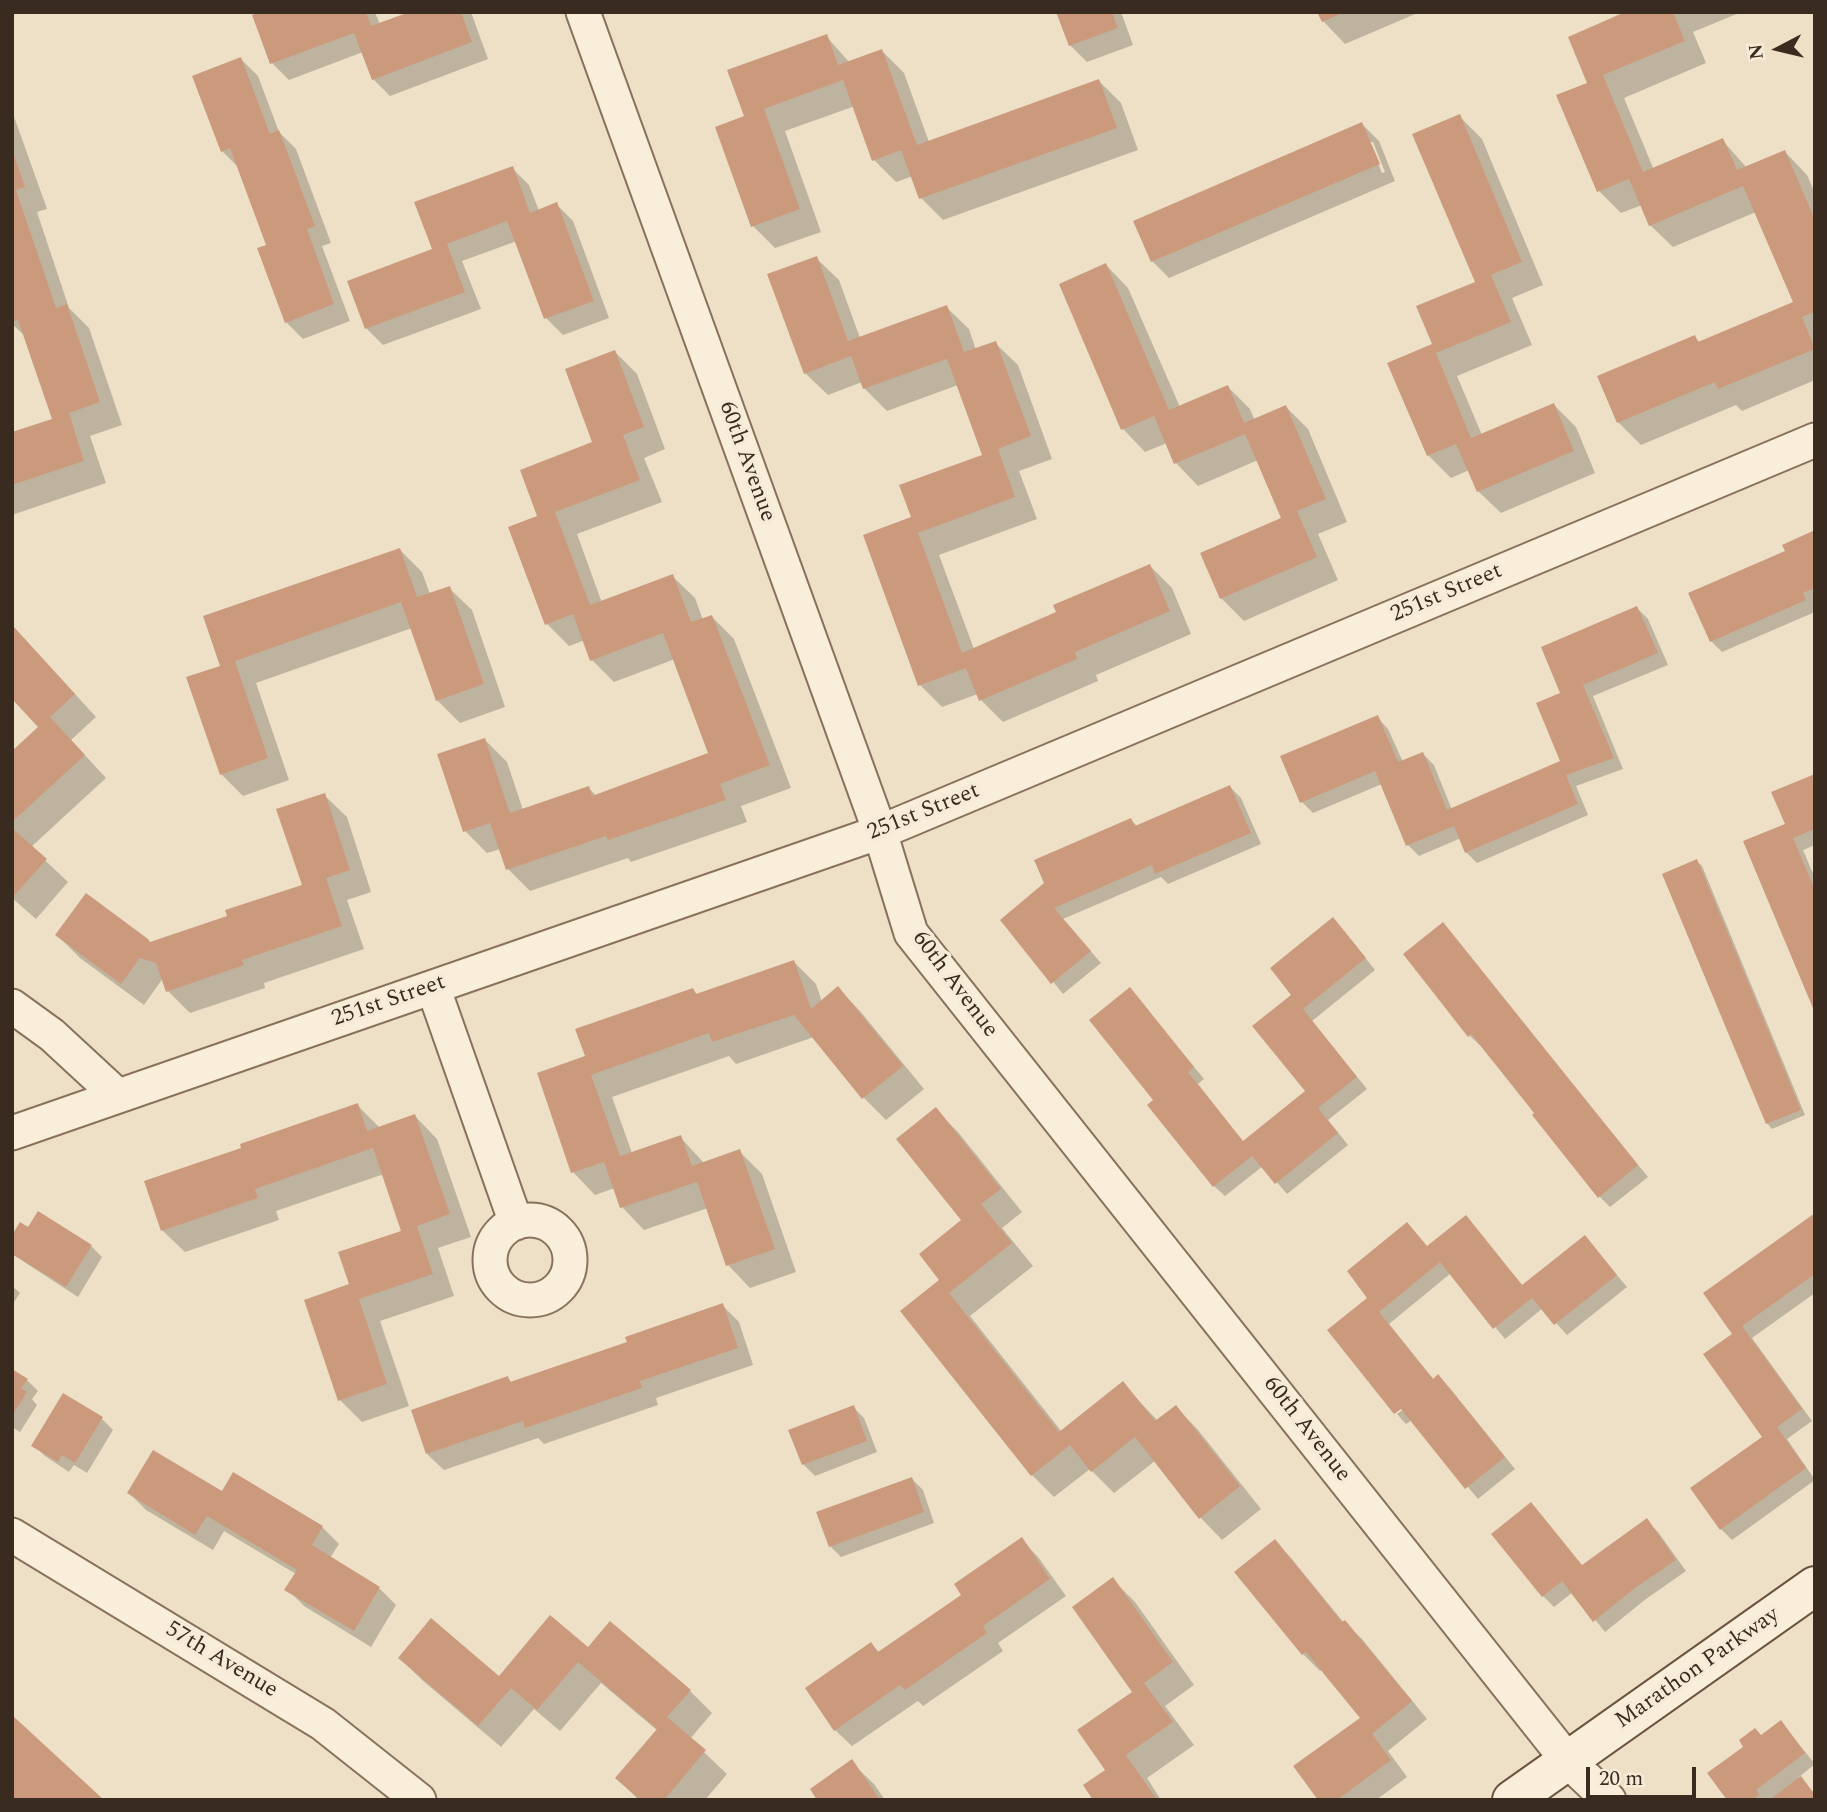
<!DOCTYPE html>
<style>
body{margin:0}
#map{position:relative;width:1827px;height:1812px;overflow:hidden;background:#eee0c6;font-family:Spectral,serif}
canvas{display:block}
.frame{position:absolute;inset:0;border:14px solid #392b1f;pointer-events:none}
.north{position:absolute;left:1743px;top:14px;width:70px;height:70px;-webkit-text-stroke:5px #f5ebd6;paint-order:stroke;rotate:263deg;font-size:19px;font-weight:700;line-height:28px;text-align:center;color:#392b1f}
.north::after{content:'';display:block;margin:auto;width:24px;height:32px;background:#392b1f;clip-path:polygon(50% 0,100% 100%,50% 72%,0 100%)}
.scale{position:absolute;left:1586px;top:1767px;width:110px;height:32px;box-sizing:border-box;border:4px solid #392b1f;border-top:0;padding-left:9px;font-size:21px;line-height:24px;white-space:nowrap;color:#392b1f;-webkit-text-stroke:5px #f5ebd6;paint-order:stroke}
</style>
<div id="map">
<canvas width="1827" height="1812"></canvas>
<div class="frame"></div>
<div class="north">N</div>
<div class="scale">20 m</div>
</div>
<script>
const context = document.querySelector('canvas').getContext('2d');
context.lineJoin = 'round';
function fill(path, color) { context.fillStyle = color; context.fill(path, 'evenodd'); }
const shape = rows => new Path2D(rows.map(r => 'M' + r).join(''));
function stroke(path, color, width, dash) { context.strokeStyle = color; context.lineWidth = width; context.lineCap = dash ? 'butt' : 'round'; context.setLineDash(dash || []); context.stroke(path); }
function label(font, color, halo, rows, align = 'center') {
  context.font = font + ' Spectral,serif'; context.lineWidth = 7; context.setLineDash([]); context.textBaseline = 'middle'; context.strokeStyle = halo; context.fillStyle = color; for (const [text, x, y, turn = 0] of rows) {
    context.save(); context.translate(x, y); context.rotate((+turn || 0) * Math.PI / 180); context.textAlign = isNaN(turn) ? turn : align; if (halo) context.strokeText(text, 0, 0); context.fillText(text, 0, 0); context.restore();
  }
}
const shadow = shape([
 [265,12,375,12,380,25,414,12,471,12,488,59,390,96,373,79,363,52,289,80,272,63],
 [1058,12,1121,12,1133,45,1087,62,1070,45],
 [1319,12,1420,12,1345,44,1323,21],
 [1630,12,1739,13,1693,32,1706,63,1624,98,1654,170,1723,141,1747,168,1785,152,1807,175,1815,193,1815,380,1742,411,1736,405,1641,445,1618,422,1599,377,1694,337,1701,343,1795,303,1756,212,1673,247,1650,225,1642,205,1621,213,1599,191,1589,83],
 [826,36,850,63,882,51,904,73,929,142,1099,81,1121,103,1138,150,943,220,921,198,913,176,896,182,874,160,855,106,785,131,821,232,775,248,753,226,746,117],
 [241,59,258,76,279,132,296,149,331,243,322,246,350,321,303,339,286,322,268,246,238,167,222,151],
 [12,111,47,209,37,212,69,308,89,328,122,425,90,436,106,483,12,515,12,434,54,420,26,337,12,324],
 [1460,117,1482,139,1543,285,1512,298,1532,345,1457,376,1482,435,1554,405,1576,427,1595,473,1501,513,1478,491,1469,470,1451,478,1428,455,1434,345,1477,283],
 [1362,124,1379,141,1395,181,1169,278,1152,261],
 [1369,142,1373,142,1385,172,1382,173],
 [512,168,529,185,539,211,556,204,573,221,609,318,563,335,546,318,517,241,462,261,481,309,383,345,366,328,434,250],
 [816,258,839,280,860,338,946,307,969,329,976,350,995,343,1018,365,1052,459,1019,471,1037,519,939,555,974,649,1059,613,1150,566,1172,588,1191,634,1096,675,1098,681,1003,722,981,700,978,694,942,707,920,685,913,518,984,456,958,385,887,411,864,388,862,382,828,395,805,373],
 [1106,265,1128,288,1180,407,1228,387,1250,409,1255,421,1286,407,1308,429,1347,522,1318,534,1338,580,1244,621,1221,598,1284,519,1258,460,1198,486,1176,463,1167,443,1145,452,1123,429,1061,285],
 [615,352,637,374,665,449,644,458,662,502,577,534,602,603,672,576,695,598,703,620,712,617,734,639,791,788,741,806,747,822,631,862,628,858,530,891,508,869,501,849,487,853,465,831,485,740,507,762,523,810,589,788,597,797,711,754,675,659,614,682,592,660,585,640,569,646,547,624,540,517,595,443],
 [1815,533,1815,603,1813,604,1815,612,1722,652,1711,641,1787,552],
 [400,550,422,572,430,594,449,588,472,610,505,707,460,723,437,700,412,628,256,683,289,780,243,796,221,774,223,667],
 [1637,608,1648,619,1668,665,1593,696,1623,769,1576,786,1588,815,1477,863,1466,852,1461,838,1419,856,1408,845,1382,784,1313,813,1302,802,1377,717,1388,729,1403,762,1423,754,1434,765,1452,810,1563,762,1562,693],
 [12,625,96,717,71,740,106,778,31,847,68,882,36,919,12,898,12,754,41,728],
 [1815,776,1815,845,1803,850,1815,878,1815,1010,1787,825],
 [1230,787,1241,798,1261,844,1168,884,1161,877,1063,919,1101,963,1063,994,1003,920,1131,820,1138,827],
 [324,795,347,817,371,892,347,900,364,949,264,983,265,988,190,1013,168,991,163,978,144,1005,80,958,57,935,150,944,229,917,304,886],
 [1697,861,1702,866,1805,1115,1772,1129,1767,1123],
 [1443,924,1648,1177,1610,1207,1599,1196,1482,1045,1481,1046,1470,1036,1405,955],
 [1344,931,1375,970,1312,1021,1367,1089,1328,1120,1348,1145,1287,1194,1263,1166,1225,1196,1214,1186,1155,1100,1130,989,1204,1079,1198,1084,1244,1143,1307,1092,1294,995],
 [794,962,816,984,822,1002,838,988,860,1011,924,1089,886,1120,864,1098,814,1037,736,1064,729,1056,612,1097,632,1153,680,1137,704,1163,739,1151,762,1174,796,1272,750,1288,728,1265,708,1208,644,1230,622,1207,615,1188,595,1195,573,1172,587,1057,693,990,698,995],
 [357,1105,380,1128,415,1116,437,1139,471,1237,438,1248,454,1296,380,1321,409,1406,362,1422,340,1400,351,1285,404,1232,384,1174,276,1211,279,1220,185,1252,162,1230,244,1149],
 [936,1110,958,1132,1022,1212,1002,1228,1033,1266,970,1316,1062,1432,1123,1384,1158,1421,1176,1407,1198,1430,1261,1509,1222,1540,1200,1517,1155,1461,1114,1493,1090,1469,1054,1497,1032,1475,903,1312,941,1281,964,1221],
 [39,1213,91,1246,102,1257,78,1297,12,1254,12,1238,29,1229],
 [1815,1215,1815,1293,1752,1338,1812,1421,1787,1439,1815,1480,1732,1540,1721,1529,1765,1437,1734,1334],
 [1466,1217,1523,1286,1585,1237,1627,1287,1567,1335,1543,1308,1505,1339,1451,1273,1389,1324,1434,1380,1438,1376,1449,1387,1515,1469,1478,1499,1412,1420,1406,1424,1397,1414,1409,1405,1329,1331],
 [12,1286,20,1293,12,1305],
 [722,1305,739,1322,753,1365,656,1398,658,1405,544,1444,538,1438,444,1470,427,1454,508,1378,512,1383,629,1343],
 [12,1371,27,1380,38,1391,32,1399,37,1405,20,1432,12,1427],
 [853,1407,864,1418,877,1452,815,1476,804,1465,791,1431],
 [102,1419,113,1430,87,1473,74,1465,69,1472,45,1456,33,1445],
 [912,1479,923,1490,934,1523,841,1557,830,1546],
 [129,1493,222,1493,322,1527,339,1544,330,1558,379,1588,396,1605,371,1647,304,1606,287,1589,296,1574,224,1531,213,1550,146,1510],
 [1531,1504,1583,1567,1647,1521,1658,1532,1686,1571,1646,1599,1605,1632,1573,1592,1554,1607,1543,1596],
 [1022,1540,1038,1557,1066,1596,998,1643,1003,1651,923,1706,918,1701,852,1746,835,1730,871,1644,880,1653,963,1596],
 [1275,1542,1291,1558,1344,1623,1362,1639,1427,1719,1388,1751,1407,1777,1376,1800,1320,1800,1362,1718,1322,1669,1320,1671,1303,1654],
 [1113,1580,1135,1602,1194,1685,1165,1706,1194,1745,1147,1778,1161,1800,1096,1800,1134,1692],
 [588,1650,690,1691,712,1713,690,1739,727,1774,705,1800,639,1800,617,1778,658,1731,601,1683,560,1731,534,1709,501,1747,422,1680,400,1658,499,1678],
 [1781,1722,1815,1764,1799,1777,1815,1794,1815,1800,1730,1800,1762,1736],
 [851,1762,874,1784,885,1800,819,1800]
]);
const building = shape([
 [260,12,366,12,371,26,409,12,461,12,472,42,372,80,354,33,270,64,252,15],
 [1056,12,1112,12,1118,28,1069,46],
 [1317,12,1345,12,1322,22],
 [1625,12,1673,12,1685,41,1603,75,1643,172,1723,138,1737,170,1785,150,1815,220,1815,312,1802,317,1815,349,1718,389,1715,382,1617,423,1597,376,1695,335,1698,342,1793,302,1743,186,1649,226,1629,179,1597,192,1556,95,1587,83,1568,37],
 [827,34,838,65,882,49,917,145,1099,79,1117,128,919,199,901,150,872,161,843,80,764,109,800,209,751,227,715,127,744,116,727,70],
 [241,57,270,134,279,130,315,226,307,229,334,304,285,323,257,248,266,245,230,148,221,152,192,76],
 [1460,114,1522,262,1491,275,1511,322,1436,353,1471,438,1554,403,1574,451,1477,492,1456,444,1427,456,1387,363,1432,344,1416,306,1475,282,1412,134],
 [1362,122,1380,164,1151,262,1133,221],
 [12,150,25,187,16,190,56,308,67,304,100,402,69,413,84,461,12,485,12,432,52,419,18,320,12,322],
 [513,166,530,213,557,202,594,301,544,319,507,221,447,244,465,292,365,329,347,281,432,249,414,202],
 [817,256,848,341,947,305,964,352,996,341,1031,436,998,449,1015,497,918,533,962,653,1056,612,1053,605,1150,564,1170,611,1075,652,1077,659,979,701,966,668,918,686,863,535,911,517,899,485,982,455,947,359,863,389,851,356,804,374,767,274],
 [1106,263,1169,410,1228,385,1244,423,1286,405,1326,499,1297,511,1317,557,1220,599,1200,553,1281,518,1245,434,1174,464,1154,416,1121,430,1059,284],
 [615,350,644,427,623,435,640,480,555,512,590,605,673,574,691,622,712,615,770,765,720,784,726,800,608,840,606,836,506,870,490,823,463,832,437,754,485,738,510,813,589,786,592,796,708,753,663,633,590,661,573,614,545,625,508,527,537,516,520,470,592,442,565,369],
 [1815,530,1815,588,1803,593,1806,600,1710,642,1688,593,1785,551,1782,545],
 [400,548,417,597,450,586,484,684,436,701,401,602,235,661,268,758,220,775,186,677,220,666,203,616],
 [1637,606,1658,653,1583,685,1614,758,1566,775,1578,804,1465,853,1454,826,1406,846,1375,771,1300,803,1280,756,1378,715,1398,762,1423,752,1447,810,1560,761,1536,703,1560,693,1541,647],
 [12,625,75,694,50,717,85,755,12,822,12,751,38,727,12,699],
 [1815,774,1815,829,1793,838,1815,890,1815,1013,1743,841,1785,824,1771,792],
 [1230,785,1251,833,1155,874,1152,865,1054,908,1091,951,1051,984,1000,920,1044,883,1034,860,1131,818,1135,826],
 [325,793,350,870,326,878,342,926,242,960,244,965,166,992,156,963,140,958,121,984,55,935,86,893,148,939,150,942,227,916,225,910,302,885,276,809],
 [12,828,47,859,12,898],
 [1697,859,1801,1110,1766,1124,1662,874],
 [1333,917,1366,958,1303,1009,1357,1077,1318,1108,1338,1133,1275,1184,1252,1156,1213,1187,1147,1105,1153,1100,1089,1020,1130,987,1194,1067,1188,1072,1243,1141,1305,1091,1252,1026,1291,995,1270,968],
 [1443,922,1638,1165,1598,1198,1532,1115,1534,1113,1503,1074,1471,1034,1468,1037,1403,954],
 [794,960,811,1009,838,986,903,1066,862,1099,794,1015,712,1042,709,1033,591,1075,620,1156,681,1135,692,1166,740,1149,775,1249,726,1266,697,1182,620,1208,604,1162,571,1173,537,1073,585,1056,575,1029,693,988,696,994],
 [358,1103,367,1131,415,1114,450,1214,417,1226,433,1274,359,1299,387,1384,338,1401,304,1300,349,1284,338,1252,401,1231,373,1148,255,1189,258,1198,161,1231,144,1181,241,1148,240,1144],
 [936,1107,1001,1189,981,1204,1012,1243,949,1293,1059,1432,1123,1381,1155,1421,1176,1405,1240,1486,1199,1519,1135,1437,1091,1472,1070,1445,1031,1476,900,1311,939,1280,919,1254,961,1220,896,1139],
 [38,1211,92,1245,66,1287,12,1254,12,1235,20,1222,28,1227],
 [1815,1213,1815,1274,1742,1326,1802,1409,1777,1427,1806,1468,1720,1530,1690,1488,1762,1437,1703,1354,1732,1334,1703,1293],
 [1466,1215,1522,1285,1585,1235,1617,1275,1554,1325,1532,1298,1493,1329,1440,1262,1379,1312,1433,1379,1438,1374,1505,1457,1465,1489,1401,1409,1394,1414,1327,1330,1367,1298,1347,1271,1407,1222,1427,1246],
 [723,1303,738,1348,640,1381,642,1388,525,1428,523,1421,426,1454,411,1410,508,1376,510,1382,627,1342,625,1337],
 [12,1369,28,1379,21,1388,27,1392,12,1416],
 [63,1393,103,1417,75,1463,62,1455,58,1462,31,1446],
 [854,1405,867,1441,802,1465,788,1430],
 [153,1450,222,1491,233,1472,323,1526,312,1545,380,1587,354,1631,284,1590,297,1570,207,1516,195,1535,127,1493],
 [912,1477,924,1512,829,1547,816,1512],
 [1531,1502,1582,1565,1647,1518,1676,1560,1635,1588,1593,1622,1562,1581,1542,1597,1491,1534],
 [1022,1537,1050,1579,983,1626,987,1633,905,1690,900,1685,834,1731,805,1688,871,1642,878,1652,961,1595,954,1584],
 [1275,1539,1342,1622,1345,1620,1412,1701,1372,1734,1391,1760,1337,1800,1318,1800,1293,1766,1360,1718,1306,1652,1302,1655,1234,1572],
 [1113,1577,1173,1662,1144,1683,1173,1722,1126,1755,1157,1800,1093,1800,1083,1785,1105,1770,1077,1730,1132,1692,1072,1607],
 [550,1615,588,1647,610,1621,691,1690,667,1717,706,1750,664,1800,640,1800,615,1778,657,1729,578,1662,537,1710,511,1688,478,1726,398,1658,431,1618,499,1676],
 [12,1715,104,1800,12,1800],
 [1781,1720,1805,1753,1756,1790,1759,1795,1752,1800,1727,1800,1707,1773,1743,1747,1739,1740,1755,1728,1761,1735],
 [852,1759,880,1800,817,1800,810,1789],
 [1801,1776,1815,1795,1815,1800,1769,1800]
]);
const street = shape([
 [583,12,880,832,911,933,1568,1761,1609,1800],
 [433,987,516,1223],
 [12,1006,52,1035,118,1096],
 [12,1133,880,832,1815,440],
 '490 1260a40 40 0 1 1 80 0a40 40 0 1 1-80 0Z',
 [12,1535,323,1724,419,1800]
]);
const secondary = shape([
 [1512,1800,1815,1586]
]);
const streetNames = [
 ["60th Avenue",746,462,70],
 ["251st Street",1447,594,-23],
 ["251st Street",924,813,-22],
 ["60th Avenue",954,985,53],
 ["251st Street",389,1002,-19],
 ["60th Avenue",1306,1430,52],
 ["57th Avenue",221,1661,31],
 ["Marathon Parkway",1698,1669,-35]
];
fill(shadow, '#0003');
fill(building, '#cb9a7d');
stroke(street, '#89725c', 37);
stroke(secondary, '#6b533f', 42);
stroke(street, '#f8eed9', 33);
stroke(secondary, '#f8eed9', 38);
label('23px', '#392b1f', '#f5ebd6', streetNames);
</script>
